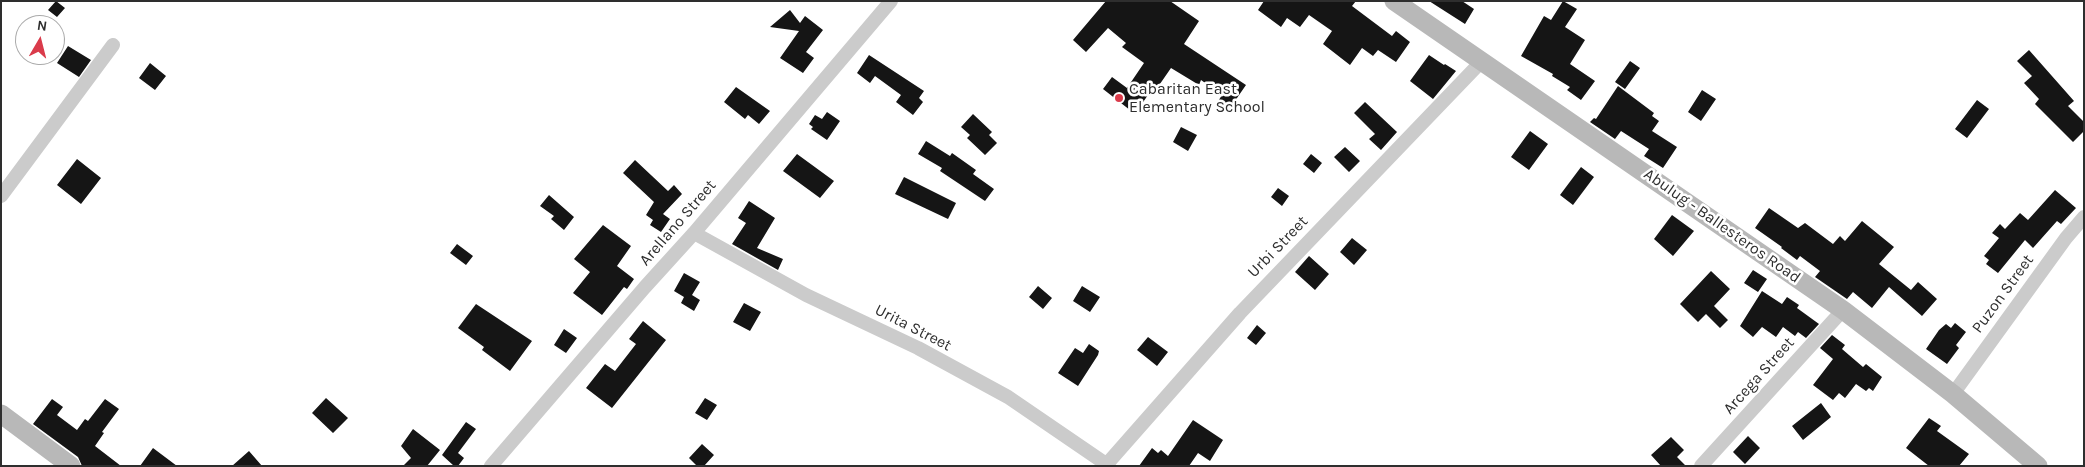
<!DOCTYPE html>
<style>
body{margin:0}
#map{position:relative;width:2085px;height:467px;overflow:hidden;background:#fff;font-family:Karla,sans-serif}
canvas{display:block}
.frame{position:absolute;inset:0;border:2px solid #2e2e2e;pointer-events:none}
.north{position:absolute;left:15px;top:15px;width:50px;height:50px;box-sizing:border-box;background:#fff;border:1px solid #ababab;border-radius:50%;rotate:8deg;font-size:14px;font-weight:700;line-height:20px;text-align:center;color:#2e2e2e}
.north::after{content:'';display:block;margin:auto;width:18px;height:22px;background:#da3b4b;clip-path:polygon(50% 0,100% 100%,50% 72%,0 100%)}
</style>
<div id="map">
<canvas width="2085" height="467"></canvas>
<div class="frame"></div>
<div class="north">N</div>
</div>
<script>
const context = document.querySelector('canvas').getContext('2d');
context.lineJoin = 'round';
function fill(path, color) { context.fillStyle = color; context.fill(path, 'evenodd'); }
const shape = rows => new Path2D(rows.map(r => 'M' + r).join(''));
function stroke(path, color, width, dash) { context.strokeStyle = color; context.lineWidth = width; context.lineCap = dash ? 'butt' : 'round'; context.setLineDash(dash || []); context.stroke(path); }
function label(font, color, halo, rows, align = 'center') {
  context.font = font + ' Karla,sans-serif'; context.lineWidth = 5; context.setLineDash([]); context.textBaseline = 'middle'; context.strokeStyle = halo; context.fillStyle = color; for (const [text, x, y, turn = 0] of rows) {
    context.save(); context.translate(x, y); context.rotate((+turn || 0) * Math.PI / 180); context.textAlign = isNaN(turn) ? turn : align; if (halo) context.strokeText(text, 0, 0); context.fillText(text, 0, 0); context.restore();
  }
}
const building = shape([
 [56,1,65,8,57,17,48,10],
 [1106,1,1170,1,1199,21,1184,44,1246,85,1228,111,1217,103,1222,95,1201,80,1199,85,1171,68,1153,94,1150,92,1135,114,1103,89,1112,77,1127,88,1144,63,1122,47,1126,43,1108,28,1086,52,1073,40],
 [1264,1,1356,1,1352,6,1392,36,1396,31,1410,42,1396,62,1378,50,1373,56,1362,48,1350,65,1323,44,1332,31,1309,15,1300,27,1287,18,1281,27,1258,10],
 [1429,1,1462,1,1474,9,1465,24],
 [1563,1,1577,9,1565,27,1585,40,1570,64,1595,81,1581,100,1567,90,1570,87,1552,76,1553,74,1521,56,1544,16,1551,20],
 [790,10,800,23,805,16,823,30,806,52,814,58,803,73,780,58,799,31,770,27],
 [68,46,91,60,79,77,57,63],
 [2029,50,2074,101,2068,106,2084,122,2084,131,2073,142,2035,104,2039,99,2024,83,2032,76,2017,61],
 [869,55,924,91,919,98,923,102,913,115,896,102,901,95,875,76,870,83,857,73],
 [1429,55,1444,65,1445,64,1456,71,1433,99,1410,81],
 [1630,61,1640,68,1625,89,1615,82],
 [150,63,166,76,155,90,139,78],
 [1618,86,1654,113,1652,116,1659,121,1652,131,1677,147,1663,168,1644,156,1649,149,1621,131,1615,139,1590,122,1594,118,1596,119],
 [736,87,770,111,759,124,748,115,745,119,724,102],
 [1702,90,1716,99,1701,121,1688,112],
 [1977,100,1989,109,1967,138,1955,129],
 [1365,102,1397,132,1381,150,1369,139,1375,134,1354,113],
 [827,112,840,121,827,140,811,129,813,127,809,124,815,115,822,119],
 [973,114,992,132,989,135,997,143,985,155,967,138,970,135,961,127],
 [1181,127,1197,135,1188,151,1173,142],
 [1530,131,1548,144,1529,170,1511,157],
 [926,141,950,156,952,153,976,170,973,174,994,189,985,201,940,171,942,168,918,154],
 [1345,147,1360,161,1349,172,1334,157],
 [797,154,834,181,820,198,783,171],
 [1311,154,1322,163,1314,173,1303,164],
 [77,159,101,178,81,204,57,185],
 [635,160,668,191,674,185,682,194,663,214,670,219,661,232,650,225,653,220,646,215,654,202,623,173],
 [1581,167,1594,177,1573,205,1560,195],
 [904,177,956,203,948,219,895,194],
 [1278,188,1289,196,1282,206,1271,197],
 [2055,190,2076,208,2061,224,2057,221,2033,248,2025,240,1998,273,1986,264,1989,260,1984,256,1999,238,1992,233,2000,224,2005,229,2020,213,2028,220],
 [549,195,574,217,564,230,551,219,554,216,540,206],
 [749,201,775,218,757,248,783,259,778,270,732,244,746,223,738,218],
 [1769,208,1798,228,1805,223,1833,244,1840,236,1845,241,1862,221,1894,247,1879,264,1911,290,1918,282,1937,299,1922,316,1889,287,1872,308,1853,292,1847,299,1815,277,1820,271,1800,256,1797,260,1781,248,1782,247,1755,228],
 [1672,215,1694,231,1673,256,1654,239],
 [603,225,631,246,617,266,634,279,627,289,624,287,602,315,573,293,590,272,574,259],
 [1352,238,1367,250,1354,265,1340,252],
 [457,244,473,256,466,265,450,253],
 [1309,256,1329,274,1315,290,1295,272],
 [1753,270,1767,279,1758,292,1744,283],
 [1711,271,1730,289,1714,306,1728,320,1720,328,1706,314,1698,322,1680,304],
 [684,273,700,282,692,295,700,300,694,311,681,303,684,297,674,291],
 [1038,286,1052,298,1043,309,1029,297],
 [1082,286,1100,297,1090,312,1073,301],
 [1762,291,1782,304,1787,297,1799,305,1797,308,1819,324,1806,338,1798,332,1795,336,1783,327,1776,337,1762,327,1753,337,1740,326],
 [744,303,761,312,750,331,733,322],
 [476,304,532,341,510,371,482,350,484,347,458,328],
 [643,321,666,340,612,408,586,388,605,364,615,371,636,344,629,339],
 [1955,323,1966,332,1956,345,1959,348,1947,364,1926,349,1939,330,1946,324,1951,328],
 [1257,325,1266,333,1256,345,1247,338],
 [564,329,577,338,566,353,554,345],
 [1832,335,1845,345,1842,349,1863,367,1866,364,1882,377,1873,391,1869,388,1866,391,1856,384,1845,398,1839,393,1833,400,1813,385,1833,359,1820,348],
 [1148,337,1168,352,1157,366,1137,350],
 [1089,344,1099,351,1098,355,1078,386,1058,373,1075,348,1083,353],
 [326,398,348,418,333,433,312,413],
 [705,398,717,405,707,420,695,413],
 [52,399,63,407,57,415,77,430,85,419,88,421,105,399,119,409,102,432,104,433,95,446,121,466,82,466,78,457,33,424],
 [1821,403,1831,417,1803,440,1792,426],
 [1929,418,1941,426,1937,431,1969,454,1959,466,1929,466,1906,448],
 [1193,420,1223,440,1210,461,1198,453,1189,466,1139,466,1152,448,1158,453,1161,450,1168,456],
 [466,422,476,429,458,453,464,458,458,466,454,466,442,455],
 [413,429,440,450,427,466,403,466,411,458,401,446],
 [1748,436,1760,448,1745,464,1733,452],
 [1671,437,1684,450,1677,457,1686,466,1661,466,1651,455],
 [702,444,714,455,704,466,697,466,689,458],
 [153,448,177,466,140,466],
 [249,451,262,466,232,466]
]);
const street = shape([
 [1,196,113,45],
 [694,233,806,295,918,348,1008,397,1109,466],
 [1953,394,2066,238,2084,217],
 [1107,464,1240,313,1481,62],
 [491,466,645,287,694,233,891,1],
 [1701,466,1843,310]
]);
const secondary = shape([
 [1394,1,1843,310,1953,394,2038,466],
 [1,414,71,466]
]);
const markers = [
 [1119,98,5,"#da3b4b"]
];
const poiNames = [
 ["Cabaritan East",1129,89],
 ["Elementary School",1129,107]
];
const streetNames = [
 ["Arellano Street",678,223,-49],
 ["Abulug - Ballesteros Road",1722,226,35],
 ["Urbi Street",1278,247,-46],
 ["Puzon Street",2003,294,-54],
 ["Urita Street",913,328,27],
 ["Arcega Street",1759,376,-48]
];
fill(building, '#151515');
stroke(street, '#cbcbcb', 14);
stroke(secondary, '#b8b8b8', 19);
for (const [x, y, r, color] of markers) { const dot = new Path2D(); dot.arc(x, y, r, 0, 2 * Math.PI); context.fillStyle = color; context.fill(dot); stroke(dot, '#fff', 2); }
label('16px', '#2e2e2e', '#fff', poiNames, 'left');
label('16px', '#2e2e2e', '#fff', streetNames);
</script>
